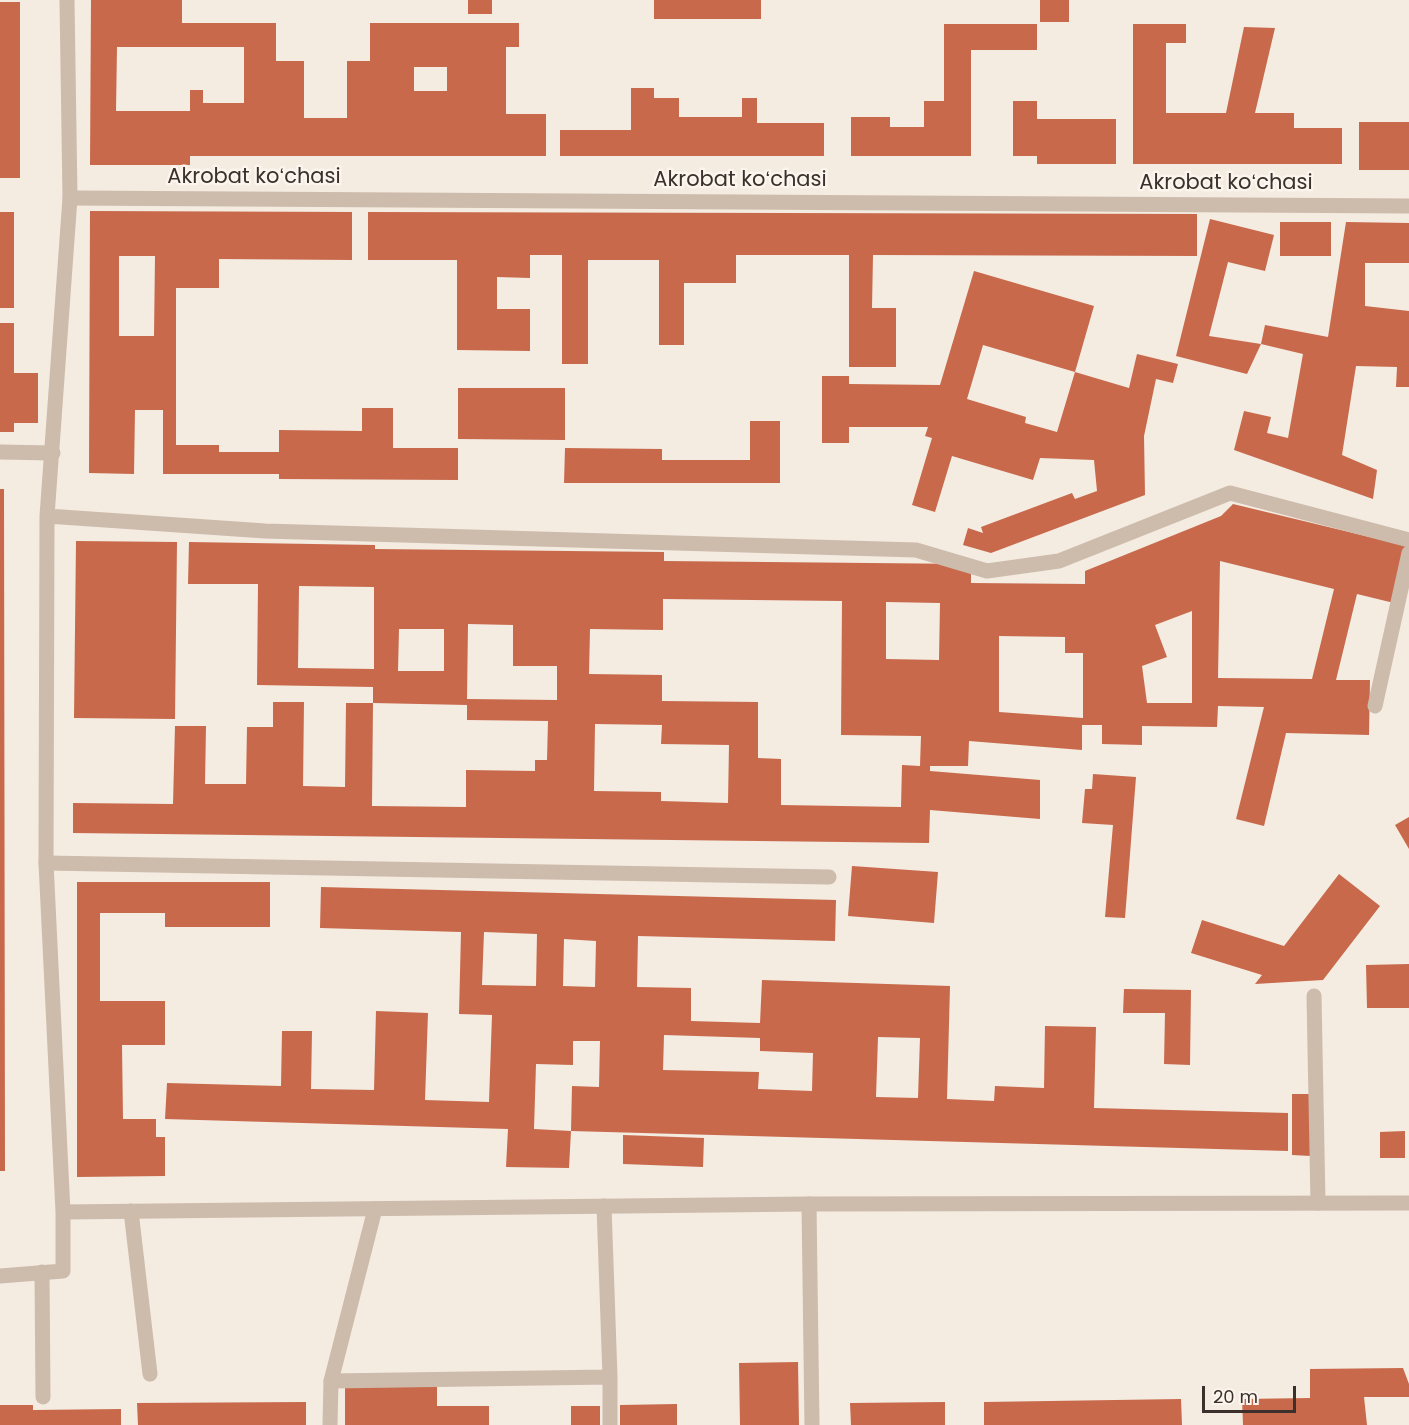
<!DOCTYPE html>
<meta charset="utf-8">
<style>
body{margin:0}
#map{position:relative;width:1409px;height:1425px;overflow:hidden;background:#f4ebe1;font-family:Poppins,sans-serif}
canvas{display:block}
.scale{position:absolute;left:1202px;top:1386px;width:94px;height:27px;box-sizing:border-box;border:3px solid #3b302b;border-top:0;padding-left:8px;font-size:18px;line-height:21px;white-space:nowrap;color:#3b302b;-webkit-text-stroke:4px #fbf5ee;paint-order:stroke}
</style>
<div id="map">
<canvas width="1409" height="1425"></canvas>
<div class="scale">20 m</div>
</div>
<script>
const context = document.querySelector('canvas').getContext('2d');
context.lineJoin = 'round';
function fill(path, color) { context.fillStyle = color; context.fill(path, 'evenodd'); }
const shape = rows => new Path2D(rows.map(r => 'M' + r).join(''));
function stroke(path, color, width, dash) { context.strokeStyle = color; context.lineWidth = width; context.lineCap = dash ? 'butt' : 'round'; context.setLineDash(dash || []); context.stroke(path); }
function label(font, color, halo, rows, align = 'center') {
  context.font = font + ' Poppins,sans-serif'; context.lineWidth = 5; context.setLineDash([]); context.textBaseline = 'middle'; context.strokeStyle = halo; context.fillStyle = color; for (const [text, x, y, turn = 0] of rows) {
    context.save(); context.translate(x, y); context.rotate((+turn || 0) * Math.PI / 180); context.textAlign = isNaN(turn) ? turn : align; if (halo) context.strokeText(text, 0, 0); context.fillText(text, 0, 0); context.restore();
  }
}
const building = shape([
 [91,0,182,0,182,23,276,23,276,61,304,61,304,118,347,118,347,61,370,61,370,23,519,23,519,47,506,47,506,114,546,114,546,156,190,156,190,165,90,165],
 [117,47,244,47,244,103,203,103,203,90,190,90,190,111,116,111],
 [414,67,447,67,447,91,414,91],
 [468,0,492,0,492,14,468,14],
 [654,0,761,0,761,19,654,19],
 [1040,0,1069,0,1069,22,1040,22],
 [0,2,20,2,20,178,0,178],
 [944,24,1037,24,1037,50,971,50,971,156,851,156,851,117,890,117,890,127,924,127,924,101,944,101],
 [1133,24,1186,24,1186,43,1166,43,1166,113,1226,113,1244,27,1275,28,1255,113,1294,113,1294,128,1342,128,1342,164,1133,164],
 [631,88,654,88,654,98,679,98,679,117,742,117,742,98,757,98,757,123,824,123,824,156,560,156,560,130,631,130],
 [1013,101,1037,101,1037,119,1116,119,1116,164,1037,164,1037,156,1013,156],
 [1359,122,1409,122,1409,170,1359,170],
 [90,211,352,212,352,260,219,259,219,288,176,288,176,445,219,445,219,452,279,452,279,430,362,431,362,408,393,408,393,448,458,448,458,480,279,479,279,474,163,474,163,410,135,410,134,474,89,473],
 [119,256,155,256,154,336,119,336],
 [0,212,14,212,14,308,0,308],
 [368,212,1197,214,1197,256,873,255,872,308,896,308,896,367,849,367,849,255,736,255,736,283,684,283,684,345,659,345,659,260,588,260,588,364,562,364,562,255,530,255,530,278,497,277,497,309,530,309,530,351,457,350,457,260,368,260],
 [1210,219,1274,235,1265,271,1228,262,1209,336,1261,344,1247,374,1176,356],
 [1280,222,1331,222,1331,256,1280,256],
 [1346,222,1409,223,1409,263,1365,263,1365,306,1409,311,1409,387,1396,387,1397,367,1356,366,1342,455,1377,470,1373,499,1234,450,1244,411,1271,417,1267,433,1288,438,1303,354,1261,344,1265,325,1328,337],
 [974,271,1094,306,1075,372,1129,388,1137,354,1178,364,1173,383,1156,379,1144,436,1145,495,991,553,963,545,968,528,983,533,981,527,1072,493,1075,499,1097,491,1094,460,1040,458,1033,480,952,456,935,512,912,505,932,438,925,436,928,427,849,427,849,443,822,443,822,376,849,376,849,384,940,385],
 [983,345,1075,372,1057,432,1025,423,1026,417,967,399],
 [0,323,14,323,14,373,38,373,38,423,14,423,14,432,0,432],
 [458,388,565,388,565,440,458,439],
 [750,421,780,421,780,483,564,483,565,448,662,449,662,460,750,460],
 [0,489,4,489,5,1171,0,1171],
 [1233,504,1407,546,1394,603,1357,594,1336,680,1370,680,1369,735,1286,733,1264,826,1236,819,1264,707,1218,706,1217,727,1142,726,1142,745,1102,744,1102,725,1082,725,1082,750,969,741,968,766,930,766,930,771,1040,780,1040,819,930,810,929,843,73,833,73,803,173,804,175,726,206,726,205,784,246,784,247,727,273,727,273,702,304,702,303,786,345,787,346,703,373,703,373,687,257,685,258,584,188,584,189,542,375,545,375,549,664,552,664,561,971,564,971,583,1085,584,1085,571,1221,516],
 [1220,561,1334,589,1312,679,1218,678],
 [299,586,374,587,374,669,298,668],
 [663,599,842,601,841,735,921,736,920,766,902,765,901,807,781,805,781,759,758,758,758,702,662,701,662,675,589,674,590,629,663,630],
 [886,602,940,603,939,660,886,659],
 [1192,611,1192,703,1147,703,1142,666,1167,657,1155,625],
 [468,624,513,625,513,666,557,666,557,700,467,699],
 [399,629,444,629,444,671,398,671],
 [999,636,1065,637,1065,653,1083,653,1083,718,999,712],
 [373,703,467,705,467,720,548,721,547,760,535,760,535,771,466,770,466,807,372,806],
 [595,724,662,725,661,744,729,745,728,803,661,801,661,792,594,791],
 [76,541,177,542,175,719,74,718],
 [1093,774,1136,777,1125,918,1105,917,1113,825,1082,823,1085,789,1092,789],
 [1409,817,1409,849,1395,825],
 [852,866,938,872,934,923,848,916],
 [1339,874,1380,906,1323,980,1255,984,1262,975,1191,953,1202,920,1284,946],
 [77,882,270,882,270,927,165,927,165,913,100,913,100,1001,165,1001,165,1045,122,1045,123,1119,156,1119,156,1137,165,1137,165,1176,77,1177],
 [321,887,836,900,835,941,638,936,637,987,691,988,691,1021,760,1023,762,980,950,986,947,1099,994,1101,995,1086,1044,1088,1045,1026,1096,1027,1094,1108,1288,1113,1288,1151,571,1131,572,1086,599,1087,600,1041,573,1041,573,1065,536,1064,534,1129,571,1131,569,1168,506,1167,508,1129,165,1119,167,1083,281,1086,282,1031,312,1031,311,1089,374,1090,376,1011,428,1013,425,1100,489,1102,492,1015,459,1014,461,932,320,928],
 [484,932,537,934,536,986,482,985],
 [564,939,596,941,595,987,563,986],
 [664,1035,760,1038,760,1051,813,1053,812,1091,758,1089,759,1072,663,1070],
 [878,1037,920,1038,918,1098,876,1097],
 [1409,964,1409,1008,1367,1008,1366,965],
 [1124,989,1191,990,1190,1065,1164,1064,1165,1013,1123,1013],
 [1292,1094,1312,1094,1311,1156,1292,1155],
 [1405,1131,1405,1158,1380,1158,1380,1132],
 [623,1135,704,1138,703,1167,623,1164],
 [798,1362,799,1425,740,1425,739,1363],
 [1403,1368,1409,1384,1409,1397,1364,1397,1367,1425,1243,1425,1242,1399,1310,1398,1310,1369],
 [345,1386,437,1386,437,1406,489,1406,489,1425,345,1425],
 [1181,1399,1182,1425,984,1425,984,1402],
 [306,1402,306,1425,138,1425,137,1403],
 [945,1402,945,1425,851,1425,850,1403],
 [677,1404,677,1425,620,1425,620,1405],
 [0,1405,33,1405,33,1410,121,1409,121,1425,0,1425],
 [571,1406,600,1406,600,1425,571,1425]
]);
const service = shape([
 [1375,706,1409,553],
 [1314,996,1318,1203],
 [604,1206,610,1377,610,1425],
 [131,1211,150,1374],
 [42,1272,43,1397],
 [331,1381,610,1377]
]);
const minor = shape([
 [70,198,1409,206],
 [0,452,53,453],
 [46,863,829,877],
 [809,1204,812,1425],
 [330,1425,331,1381,375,1209]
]);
const tertiary = shape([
 [47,516,265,531,916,550,987,571,1059,561,1230,493,1409,540],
 [63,1212,809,1204,1409,1203],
 [0,1276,63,1271,63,1212,46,863,47,516,70,198,67,0]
]);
const streetNames = [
 ["Akrobat koʻchasi",254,178],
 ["Akrobat koʻchasi",740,181],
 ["Akrobat koʻchasi",1226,184]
];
fill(building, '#c8694b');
stroke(service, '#cdbbac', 15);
stroke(minor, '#cdbbac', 15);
stroke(tertiary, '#cdbbac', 15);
label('21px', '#3b302b', '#fbf5ee', streetNames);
</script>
